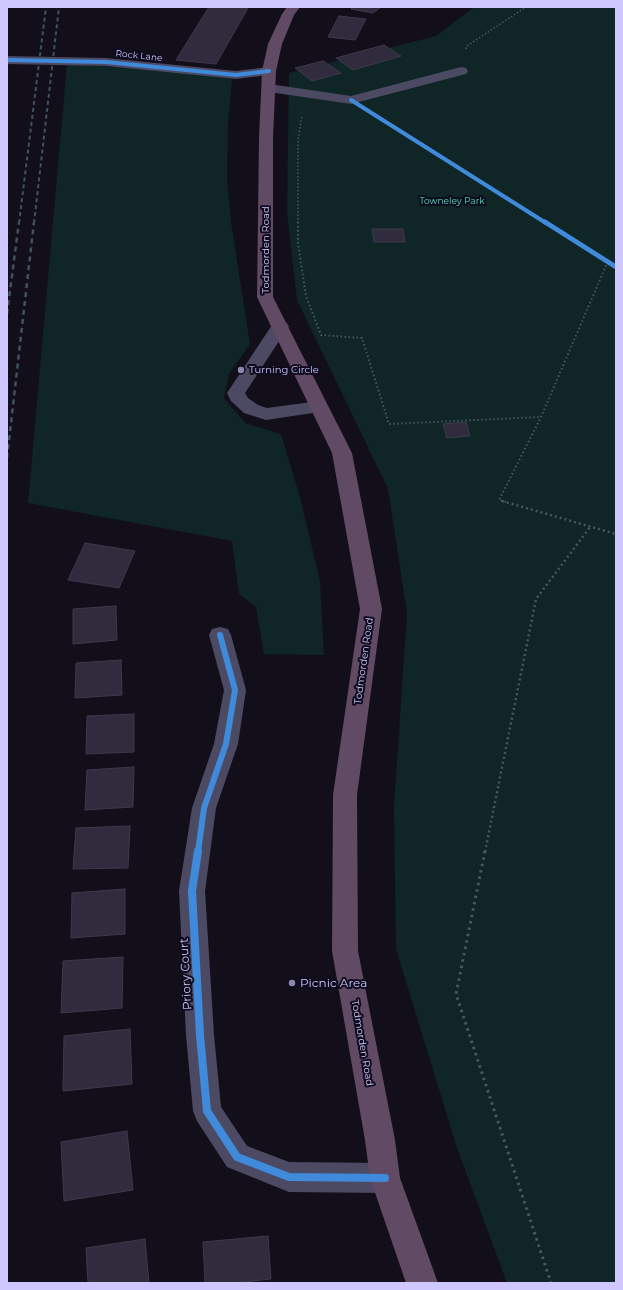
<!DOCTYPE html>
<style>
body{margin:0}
#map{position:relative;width:623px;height:1290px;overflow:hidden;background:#120f1a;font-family:Montserrat,sans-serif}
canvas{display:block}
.frame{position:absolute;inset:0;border:8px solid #cfc8ff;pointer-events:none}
</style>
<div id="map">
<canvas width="623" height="1290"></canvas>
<div class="frame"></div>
</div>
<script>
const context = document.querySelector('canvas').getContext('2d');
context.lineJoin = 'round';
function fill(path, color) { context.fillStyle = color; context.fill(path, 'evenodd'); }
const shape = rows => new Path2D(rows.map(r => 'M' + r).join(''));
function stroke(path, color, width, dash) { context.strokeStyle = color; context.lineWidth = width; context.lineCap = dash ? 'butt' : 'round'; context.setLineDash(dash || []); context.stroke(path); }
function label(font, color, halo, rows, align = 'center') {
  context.font = font + ' Montserrat,sans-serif'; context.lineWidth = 4; context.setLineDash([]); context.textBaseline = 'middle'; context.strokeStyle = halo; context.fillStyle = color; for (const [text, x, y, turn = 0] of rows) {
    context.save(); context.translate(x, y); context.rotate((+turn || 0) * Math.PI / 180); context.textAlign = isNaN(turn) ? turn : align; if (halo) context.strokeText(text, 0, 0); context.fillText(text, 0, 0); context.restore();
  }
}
const green = shape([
 [474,7,616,7,616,1283,507,1283,457,1148,396,949,394,807,407,613,388,489,297,300,287,213,289,73,436,36],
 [67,64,148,69,232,79,228,123,227,179,231,222,250,344,229,374,224,398,245,423,281,434,300,497,320,581,324,655,264,654,256,607,239,594,232,541,28,503]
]);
const building = shape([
 [209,7,248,8,216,64,176,60,209,7],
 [353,7,381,7,373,13,351,9,353,7],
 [339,16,366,19,355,40,328,37,339,16],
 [384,45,401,56,353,70,336,58,384,45],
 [323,61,341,73,312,81,295,68,323,61],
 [372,229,403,229,405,242,374,242,372,229],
 [466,422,470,436,447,438,443,424,466,422],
 [85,543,135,551,119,588,68,580,85,543],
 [116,606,117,640,73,644,73,609,116,606],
 [121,660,122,695,75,698,76,663,121,660],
 [134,714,134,752,86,754,87,716,134,714],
 [134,767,133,807,85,810,87,770,134,767],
 [130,826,128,868,73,869,76,828,130,826],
 [125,889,125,934,71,938,72,893,125,889],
 [123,957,122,1008,61,1013,63,961,123,957],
 [130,1029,132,1084,63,1091,64,1036,130,1029],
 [127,1131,133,1190,64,1201,61,1142,127,1131],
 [268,1236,271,1279,235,1283,205,1283,203,1242,268,1236],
 [145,1239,149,1283,88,1283,86,1248,145,1239]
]);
const pathFar3 = shape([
 [466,49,467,46,526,7],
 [298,223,298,141,302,115]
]);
const pathFar2 = shape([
 [298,222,298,243,306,296,321,335,362,338,389,424,541,417],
 [506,502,499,500,541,417,608,261]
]);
const pathFar1 = shape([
 [502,501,616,534],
 [485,852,536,599,591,526]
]);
const path = shape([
 [485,851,456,994,551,1283]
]);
const minor = shape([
 [7,56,106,58,236,71,269,67,274,68,276,71,274,74,269,75,236,79,106,66,7,64,7,56],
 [461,67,466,68,468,71,466,74,351,104,269,92,264,91,262,88,264,85,269,84,351,96,461,67],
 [280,321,286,322,289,326,245,393,248,398,258,405,267,408,319,401,326,403,328,407,326,411,266,420,244,413,231,401,227,393,274,322,280,321],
 [220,627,228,629,231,635,246,690,238,744,216,808,205,891,214,1035,221,1107,247,1146,289,1162,385,1163,396,1168,400,1178,396,1188,385,1193,289,1192,227,1167,197,1121,193,1111,186,1035,179,891,192,808,214,744,224,690,209,635,212,629,220,627]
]);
const highway = shape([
 [287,7,300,7,294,15,282,44,276,71,273,138,273,297,352,453,382,609,357,795,358,951,395,1140,400,1178,438,1283,406,1283,370,1178,365,1140,332,951,333,795,360,609,332,453,257,297,259,138,262,71,268,44,282,14,287,7]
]);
const railFar1 = shape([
 [19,223,46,7],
 [34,223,59,7]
]);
const rail = shape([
 [7,314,19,222],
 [7,458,34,222]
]);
const cyclewayFar3 = shape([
 [7,60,106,62,236,75,269,71],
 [351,100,546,223]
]);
const cyclewayFar2 = shape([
 [545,222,616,267]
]);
const cyclewayFar1 = shape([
 [198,852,204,808,226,744,235,690,220,635]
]);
const cycleway = shape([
 [198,851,192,891,200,1035,207,1111,237,1157,289,1177,385,1178]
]);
const markers = [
 [241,370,4,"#8d87af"],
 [292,983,4,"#8d87af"]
];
const farStreetnames = [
 ["Rock Lane",139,56,6]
];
const farParknames = [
 ["Towneley Park",452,201]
];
const streetNames = [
 ["Todmorden Road",266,250,-90],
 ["Todmorden Road",364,661,-82],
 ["Todmorden Road",362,1043,80]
];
const poiNames = [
 ["Turning Circle",249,370]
];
const nearStreetnames = [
 ["Priory Court",186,974,-93]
];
const nearPoinames = [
 ["Picnic Area",300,983]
];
fill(green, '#0f2526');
fill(building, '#302c3d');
stroke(building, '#3d394f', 1);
stroke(pathFar3, '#485665', 1.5, [1.5, 2]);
stroke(pathFar2, '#485665', 2, [1.5, 2.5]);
stroke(pathFar1, '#485665', 2.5, [2, 3]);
stroke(path, '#485665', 3, [2.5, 4]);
fill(minor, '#4c4a63');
fill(highway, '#614a63');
stroke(railFar1, '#3e5264', 2, [4, 3]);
stroke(rail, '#3e5264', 2.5, [5, 4]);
stroke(cyclewayFar3, '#408adc', 4);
stroke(cyclewayFar2, '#408adc', 5);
stroke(cyclewayFar1, '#408adc', 6);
stroke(cycleway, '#408adc', 8);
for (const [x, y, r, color] of markers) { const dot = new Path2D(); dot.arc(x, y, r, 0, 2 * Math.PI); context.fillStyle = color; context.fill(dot); stroke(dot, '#0f0b1e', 1.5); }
label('9px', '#cfc8ff', '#0f0b1e', farStreetnames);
label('9px', '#50e3c0', '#0f0b1e', farParknames);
label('10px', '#cfc8ff', '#0f0b1e', streetNames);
label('10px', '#cfc8ff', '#0f0b1e', poiNames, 'left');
label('12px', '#cfc8ff', '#0f0b1e', nearStreetnames);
label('12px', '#cfc8ff', '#0f0b1e', nearPoinames, 'left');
</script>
